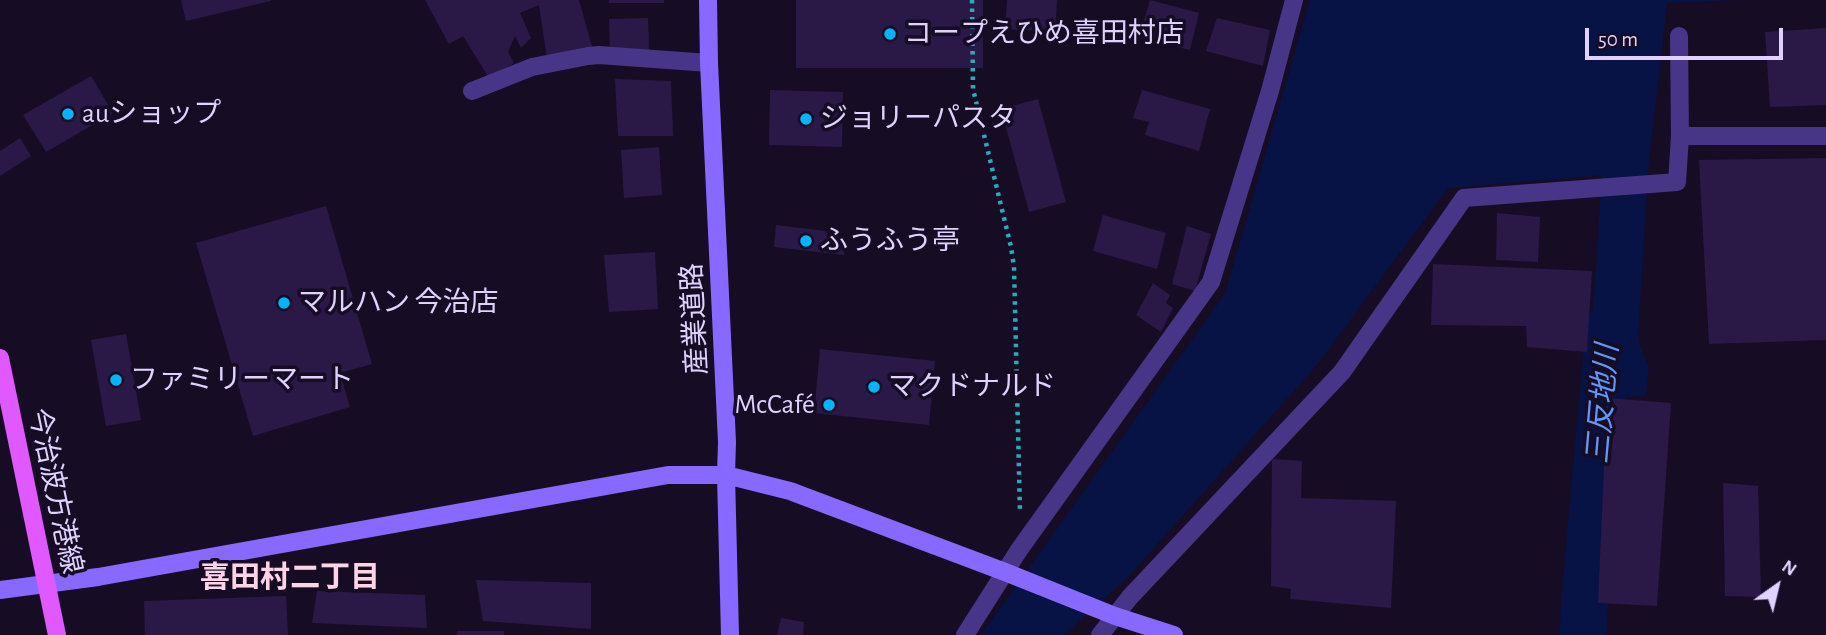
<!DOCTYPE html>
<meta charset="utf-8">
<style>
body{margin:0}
#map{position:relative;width:1826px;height:635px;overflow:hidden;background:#160d25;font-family:"Alegreya Sans",sans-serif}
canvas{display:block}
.north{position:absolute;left:1742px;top:551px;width:70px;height:70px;-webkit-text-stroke:5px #160d25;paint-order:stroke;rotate:34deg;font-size:19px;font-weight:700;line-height:28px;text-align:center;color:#dfd2ff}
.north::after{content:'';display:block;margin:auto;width:24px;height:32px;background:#dfd2ff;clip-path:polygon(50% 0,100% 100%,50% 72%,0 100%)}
.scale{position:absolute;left:1585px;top:28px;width:198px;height:32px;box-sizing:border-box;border:4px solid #dfd2ff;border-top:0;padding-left:9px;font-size:21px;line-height:24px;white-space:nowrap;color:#dfd2ff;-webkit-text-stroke:5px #160d25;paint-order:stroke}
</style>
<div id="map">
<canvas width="1826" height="635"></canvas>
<div class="north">N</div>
<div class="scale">50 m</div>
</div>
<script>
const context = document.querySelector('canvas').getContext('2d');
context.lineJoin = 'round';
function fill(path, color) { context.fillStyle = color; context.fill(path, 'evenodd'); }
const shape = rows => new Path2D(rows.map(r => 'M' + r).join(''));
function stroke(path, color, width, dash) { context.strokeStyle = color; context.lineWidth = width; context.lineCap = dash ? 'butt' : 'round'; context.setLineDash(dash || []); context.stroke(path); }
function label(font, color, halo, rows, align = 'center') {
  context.font = font + ' "Alegreya Sans","Noto Sans JP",sans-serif'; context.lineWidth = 7; context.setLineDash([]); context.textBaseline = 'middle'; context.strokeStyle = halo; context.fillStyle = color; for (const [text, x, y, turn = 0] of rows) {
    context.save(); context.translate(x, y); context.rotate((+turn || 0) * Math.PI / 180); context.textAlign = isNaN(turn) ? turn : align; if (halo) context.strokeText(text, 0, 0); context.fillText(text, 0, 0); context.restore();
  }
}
const water = shape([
 [1310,0,1742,0,1667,3,1648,171,1638,340,1649,367,1646,396,1593,394,1588,385,1602,175,1448,188,1317,365,1128,577,1064,635,981,635,1225,294]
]);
const river = shape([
 [1583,635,1585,598,1609,328]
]);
const building = shape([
 [181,0,271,0,271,1,186,21],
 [425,0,579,0,593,50,547,59,539,5,520,13,531,38,521,48,515,36,508,52,514,63,489,78,463,36,449,44],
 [609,0,664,0,664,3,609,3],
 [796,0,983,0,983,68,796,68],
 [1007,0,1057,0,1055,32,1005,29],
 [1150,0,1199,13,1190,50,1139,38],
 [648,18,649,52,610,53,609,19],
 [1217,18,1270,30,1263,66,1206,51],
 [1826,28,1826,105,1770,107,1765,32],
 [91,76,113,113,46,152,23,115],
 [615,79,671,81,673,136,618,136],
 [770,90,843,92,842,147,769,145],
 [1142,90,1210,109,1199,151,1145,135,1149,122,1133,118],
 [1038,99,1066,202,1029,212,1001,109],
 [20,138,31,156,0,176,0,151],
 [659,147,662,195,624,198,621,150],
 [1826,158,1826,340,1709,344,1699,160],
 [326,206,372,364,340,373,350,407,253,436,196,243],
 [1497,213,1540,217,1538,262,1496,260],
 [1103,215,1166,233,1157,269,1093,251],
 [776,225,826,231,828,240,845,242,844,255,774,247],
 [1187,226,1211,234,1195,291,1172,284],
 [655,252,658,309,609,312,604,255],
 [1433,264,1592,271,1587,352,1527,347,1526,326,1431,325],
 [1153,283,1170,295,1166,303,1173,308,1161,332,1136,315],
 [126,334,141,420,106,426,91,340],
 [820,349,935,361,929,425,814,413],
 [1607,398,1671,403,1657,606,1598,603],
 [1272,459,1302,461,1301,498,1396,501,1391,608,1290,599,1291,589,1271,586],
 [1723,483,1758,486,1761,597,1725,596],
 [476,580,591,583,591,629,483,621],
 [317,591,425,595,427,628,312,623],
 [286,596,288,635,145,635,144,601],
 [781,618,804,622,803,635,777,635],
 [457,631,504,631,504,635,457,635]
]);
const path = shape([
 [972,0,973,89,1011,247,1014,267,1020,512]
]);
const street = shape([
 [472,91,532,67,588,56,599,55,709,63],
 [1680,136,1826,136],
 [965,635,1019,550,1211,282,1270,91,1294,0],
 [1100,635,1130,597,1342,372,1464,198,1677,182,1680,136,1679,36]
]);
const secondary = shape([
 [708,0,709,63,727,442,726,475,730,635],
 [0,590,98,577,668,475,726,475,790,491,1005,572,1115,616,1174,635]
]);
const primary = shape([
 [0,358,57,635]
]);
const markers = [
 [890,34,7,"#00b5fd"],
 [68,114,7,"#00b5fd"],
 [806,119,7,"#00b5fd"],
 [806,241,7,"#00b5fd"],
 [284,303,7,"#00b5fd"],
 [116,380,7,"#00b5fd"],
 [874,387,7,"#00b5fd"],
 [829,405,7,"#00b5fd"]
];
const poiNames = [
 ["コープえひめ喜田村店",904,34],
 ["auショップ",82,114],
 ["ジョリーパスタ",820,119],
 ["ふうふう亭",820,241],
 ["マルハン 今治店",298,303],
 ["ファミリーマート",130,380],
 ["マクドナルド",888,387],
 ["McCafé",815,405,"right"]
];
const streetNames = [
 ["産業道路",695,319,-93],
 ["今治波方港線",55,491,78]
];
const waterNames = [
 ["三反地川",1603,404,-85]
];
const neighbourhoodNames = [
 ["喜田村二丁目",290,578]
];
fill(water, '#071245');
stroke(river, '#071245', 47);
fill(building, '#2a1847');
stroke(path, '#28abbd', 4.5, [3.5, 5]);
stroke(street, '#473687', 18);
stroke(secondary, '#8869ff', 18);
stroke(primary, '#df59ff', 18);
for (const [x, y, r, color] of markers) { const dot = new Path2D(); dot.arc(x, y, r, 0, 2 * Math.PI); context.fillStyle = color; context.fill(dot); stroke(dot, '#160d25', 2.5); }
label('28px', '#dfd2ff', '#160d25', poiNames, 'left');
label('28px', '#dfd2ff', '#160d25', streetNames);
label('italic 30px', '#6098ff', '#160d25', waterNames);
label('bold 30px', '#ffd4e7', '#160d25', neighbourhoodNames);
</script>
